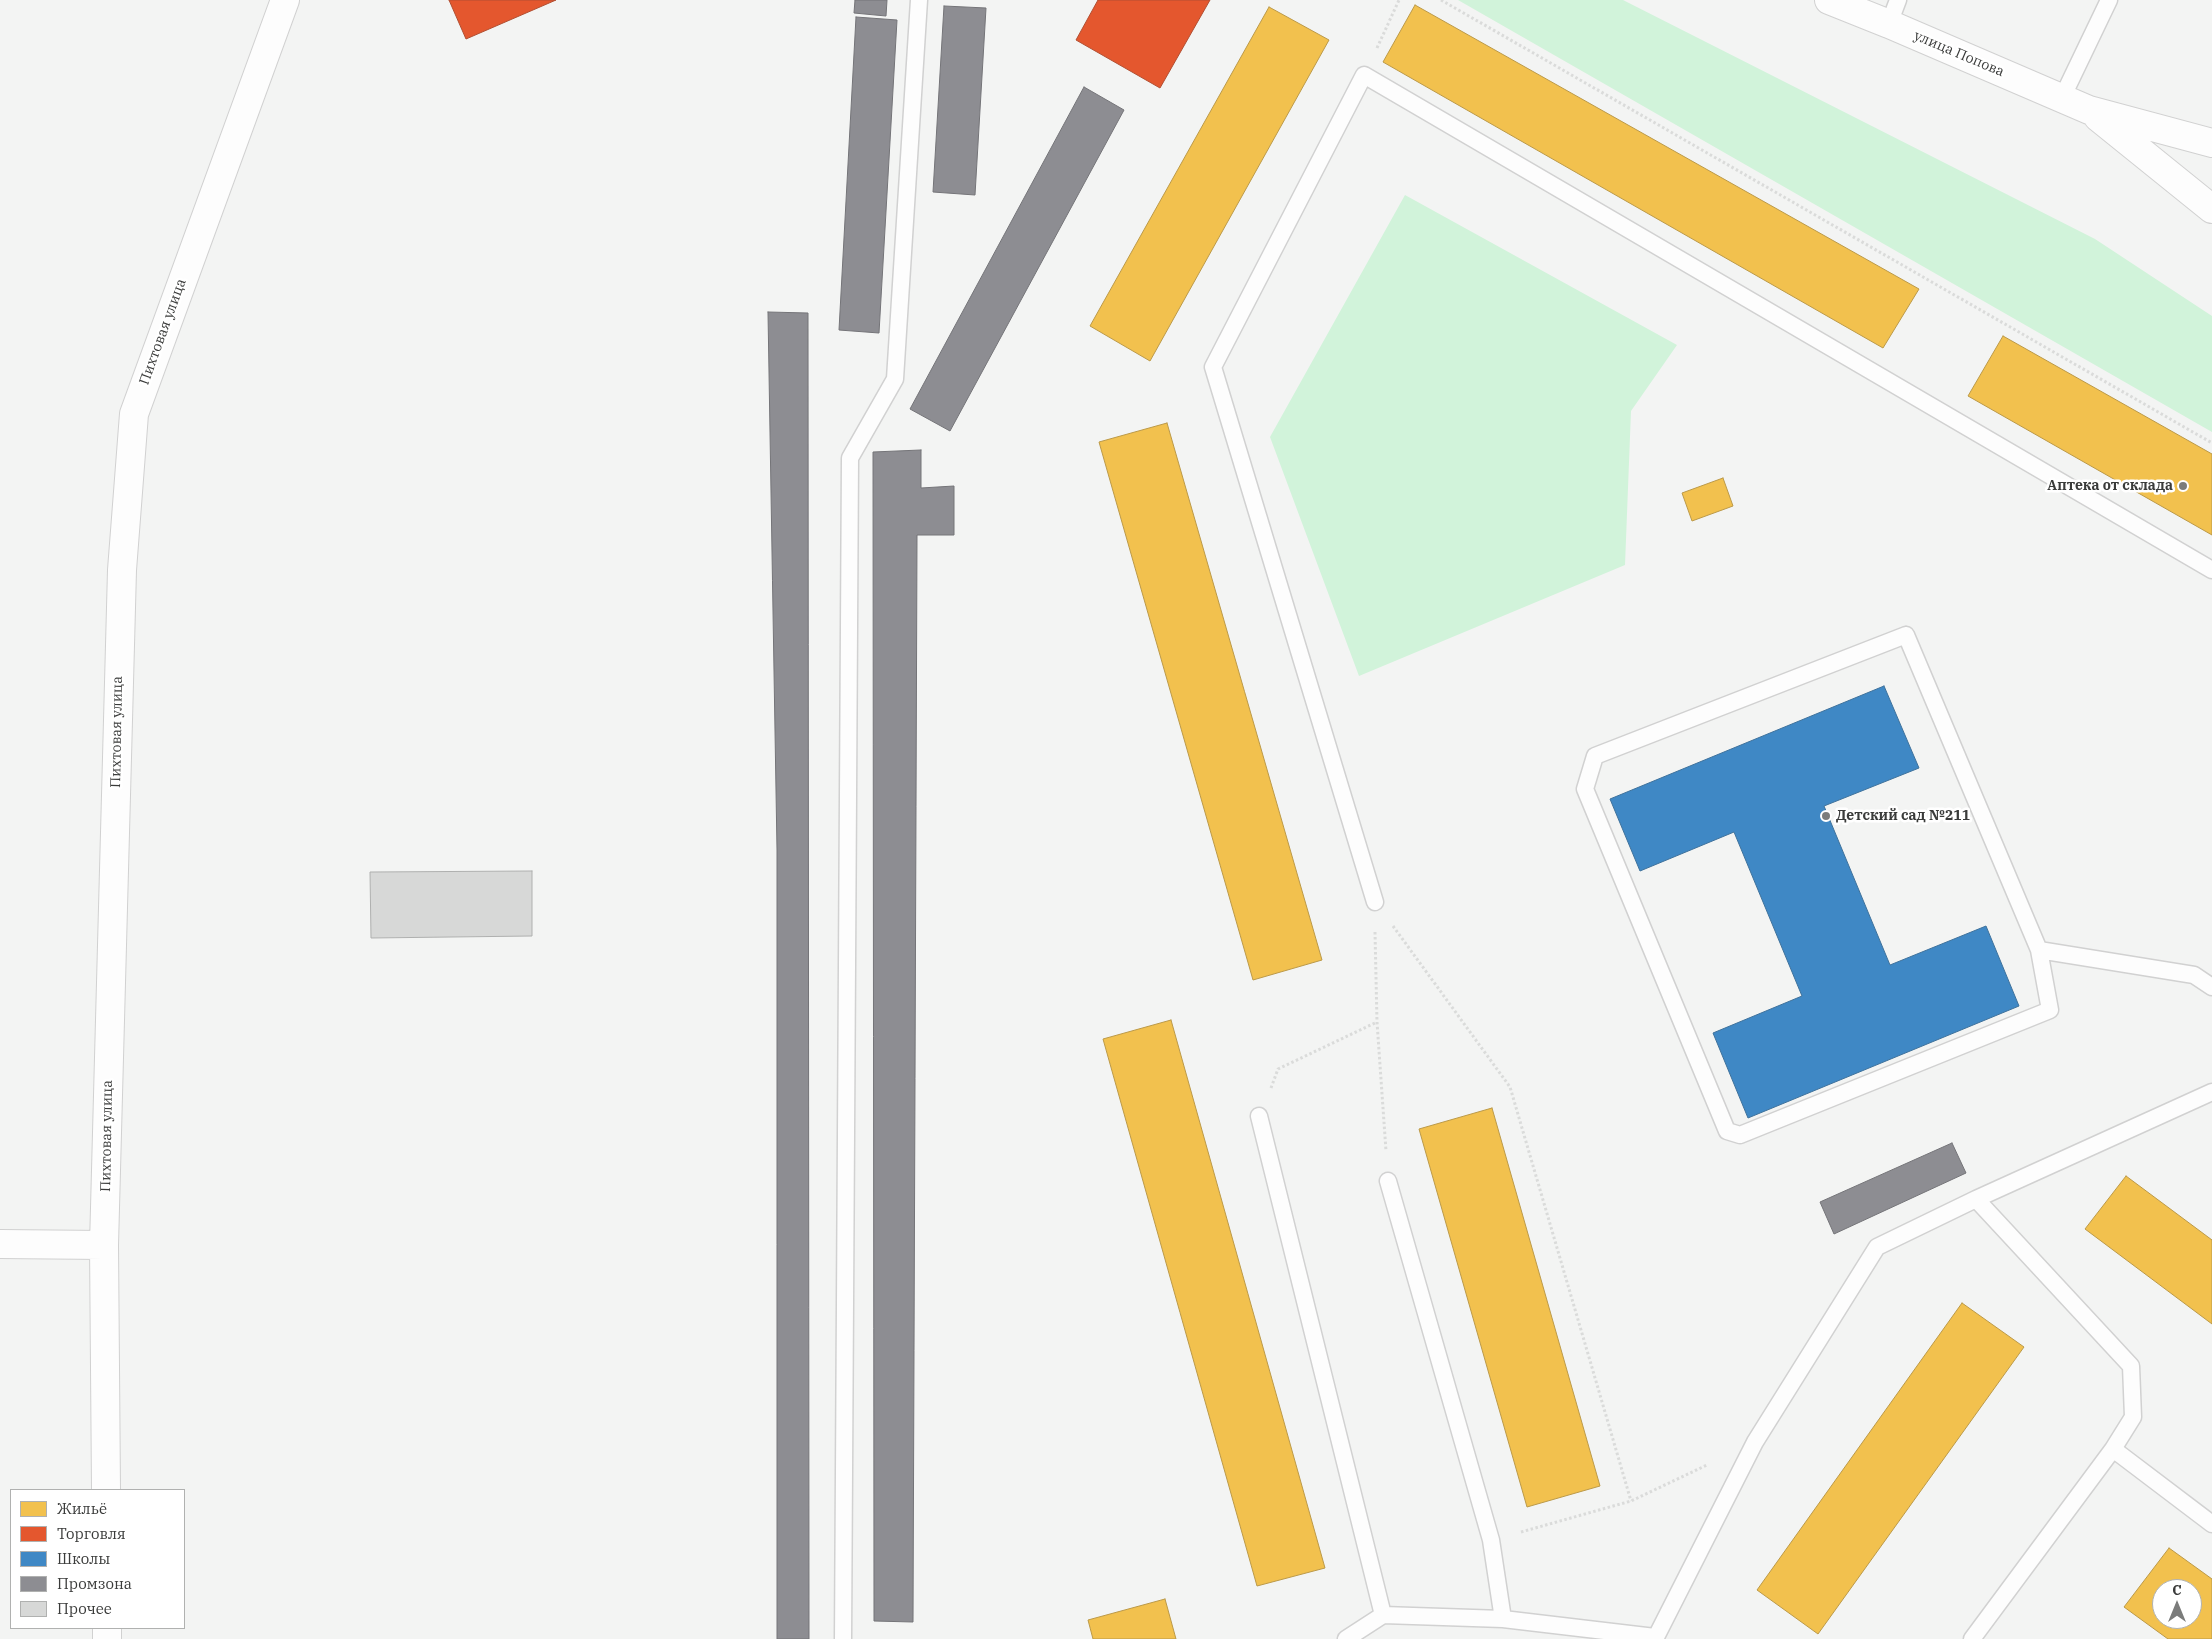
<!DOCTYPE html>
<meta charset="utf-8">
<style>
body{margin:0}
#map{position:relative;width:2212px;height:1639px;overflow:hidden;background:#f3f4f3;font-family:"IBM Plex Serif",serif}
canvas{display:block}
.legend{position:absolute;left:10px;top:1489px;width:175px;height:140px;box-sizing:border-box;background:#fff;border:1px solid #b0b1b0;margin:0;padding:6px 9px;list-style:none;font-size:15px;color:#3a3b3a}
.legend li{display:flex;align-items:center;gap:10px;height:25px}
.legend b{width:25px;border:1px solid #b0b1b0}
.north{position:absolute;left:2152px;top:1579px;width:50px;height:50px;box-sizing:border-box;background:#fff;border:1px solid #b0b1b0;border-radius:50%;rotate:0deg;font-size:14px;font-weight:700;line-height:20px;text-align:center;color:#3a3b3a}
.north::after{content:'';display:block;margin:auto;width:18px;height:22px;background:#7b7c7b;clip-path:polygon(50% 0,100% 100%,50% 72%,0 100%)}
</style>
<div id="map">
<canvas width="2212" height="1639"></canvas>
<ul class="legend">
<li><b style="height:14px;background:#f2c14e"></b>Жильё</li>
<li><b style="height:14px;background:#e4572e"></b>Торговля</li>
<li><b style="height:14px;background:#3f88c5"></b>Школы</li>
<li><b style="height:14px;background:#8d8d92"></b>Промзона</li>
<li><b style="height:14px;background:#d7d8d7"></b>Прочее</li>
</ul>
<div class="north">С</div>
</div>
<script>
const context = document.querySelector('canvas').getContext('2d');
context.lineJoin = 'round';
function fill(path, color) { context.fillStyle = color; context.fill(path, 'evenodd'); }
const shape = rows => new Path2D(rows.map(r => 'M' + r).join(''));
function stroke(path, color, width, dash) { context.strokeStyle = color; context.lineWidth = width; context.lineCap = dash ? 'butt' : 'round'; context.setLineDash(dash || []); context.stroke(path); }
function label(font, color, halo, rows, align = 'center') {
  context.font = font + ' "IBM Plex Serif",serif'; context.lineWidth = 5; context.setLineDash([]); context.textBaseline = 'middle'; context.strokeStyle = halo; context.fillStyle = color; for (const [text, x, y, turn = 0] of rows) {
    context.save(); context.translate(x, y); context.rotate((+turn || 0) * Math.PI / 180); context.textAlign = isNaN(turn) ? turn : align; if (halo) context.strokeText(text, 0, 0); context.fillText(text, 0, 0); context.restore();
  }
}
const green = shape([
 [1458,0,1623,0,2095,239,2212,316,2212,432],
 [1405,195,1677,345,1631,411,1625,565,1359,676,1270,437]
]);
const homes = shape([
 [1415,5,1919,289,1883,348,1383,62,1415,5],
 [1269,7,1329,40,1150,361,1090,326,1269,7],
 [2003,336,2212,454,2212,535,1968,396,2003,336],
 [1167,423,1322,960,1253,980,1099,442,1167,423],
 [1723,478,1733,506,1692,521,1682,493,1723,478],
 [1171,1020,1325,1568,1257,1586,1103,1039,1171,1020],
 [1492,1108,1600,1486,1527,1507,1419,1129,1492,1108],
 [2126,1176,2212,1240,2212,1324,2085,1229,2126,1176],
 [1962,1303,2024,1347,1818,1634,1757,1590,1962,1303],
 [2169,1548,2212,1579,2212,1639,2168,1639,2124,1607,2169,1548],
 [2162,1589,2192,1589,2192,1619,2162,1619,2162,1589],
 [1165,1599,1176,1639,1093,1639,1088,1620,1165,1599]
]);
const shops = shape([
 [449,0,556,0,466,39,449,0],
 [1098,0,1210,0,1160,88,1076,40,1098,0]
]);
const schools = shape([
 [1884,686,1919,768,1824,806,1890,965,1986,926,2019,1006,1748,1118,1713,1033,1802,996,1734,832,1640,871,1610,799,1884,686]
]);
const industry = shape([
 [855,0,887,0,886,16,854,13,855,0],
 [944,6,986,8,975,195,933,192,944,6],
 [856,17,897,20,879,333,839,330,856,17],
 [1084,87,1124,110,950,431,910,409,1084,87],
 [768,312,808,313,809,1639,777,1639,777,850,768,312],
 [921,450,921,488,954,486,954,535,917,535,913,1622,874,1621,873,452,921,450],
 [1952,1143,1966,1173,1834,1234,1820,1202,1952,1143]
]);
const building = shape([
 [532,871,532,936,371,938,370,872,532,871]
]);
const path = shape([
 [1441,0,2212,443],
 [1377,48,1399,0],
 [1393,926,1510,1087,1631,1501],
 [1375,932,1377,1022,1386,1151],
 [1271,1088,1278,1069,1377,1022],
 [1521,1532,1631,1501,1707,1465]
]);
const service = shape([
 [1889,24,1898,0],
 [2062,98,2109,0],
 [1906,635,2039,950,2050,1010,1740,1135,1727,1131,1585,789,1595,756,1906,635],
 [1375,902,1213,367,1364,75,2212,570],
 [2039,950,2194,975,2212,987],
 [1259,1116,1383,1615],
 [1388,1181,1491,1540,1503,1619],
 [1976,1199,2131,1366,2133,1417,2113,1449,2212,1524],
 [843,1639,850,458,895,379,919,0],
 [1346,1639,1383,1615,1503,1619,1655,1637],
 [1655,1639,1755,1442,1877,1247,1976,1199,2212,1092],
 [1972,1639,2113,1449]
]);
const minor = shape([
 [0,1244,104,1245],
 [106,1490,104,1245,122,570,134,414,285,0],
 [107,1628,107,1639]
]);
const tertiary = shape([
 [1829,0,1889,24,2089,110,2212,143],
 [2098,117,2212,209]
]);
const markers = [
 [2183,486,5,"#7b7c7b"],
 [1826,816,5,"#7b7c7b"]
];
const streetNames = [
 ["улица Попова",1959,54,23],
 ["Пихтовая улица",163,332,-70],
 ["Пихтовая улица",117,732,-89],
 ["Пихтовая улица",107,1136,-89]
];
const poiNames = [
 ["Аптека от склада",2173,486],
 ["Детский сад №211",1836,816,"left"]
];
fill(green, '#d1f3da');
fill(homes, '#f2c14e');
stroke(homes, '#bb9948', 1);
fill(shops, '#e4572e');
stroke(shops, '#b14f32', 1);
fill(schools, '#3f88c5');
stroke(schools, '#3e719b', 1);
fill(industry, '#8d8d92');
stroke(industry, '#747478', 1);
fill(building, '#d7d8d7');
stroke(building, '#afb0af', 1);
stroke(service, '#d1d1d1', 19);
stroke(minor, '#d1d1d1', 30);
stroke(tertiary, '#d1d1d1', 30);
stroke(path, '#dadbda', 3, [2.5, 2.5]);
stroke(service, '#fdfdfd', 16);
stroke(minor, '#fdfdfd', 28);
stroke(tertiary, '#fdfdfd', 28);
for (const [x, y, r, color] of markers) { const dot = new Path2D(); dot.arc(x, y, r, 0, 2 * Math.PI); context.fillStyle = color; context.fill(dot); stroke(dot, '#fff', 2); }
label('14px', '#3a3b3a', '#fff', streetNames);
label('bold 14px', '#3a3b3a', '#fff', poiNames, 'right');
</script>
